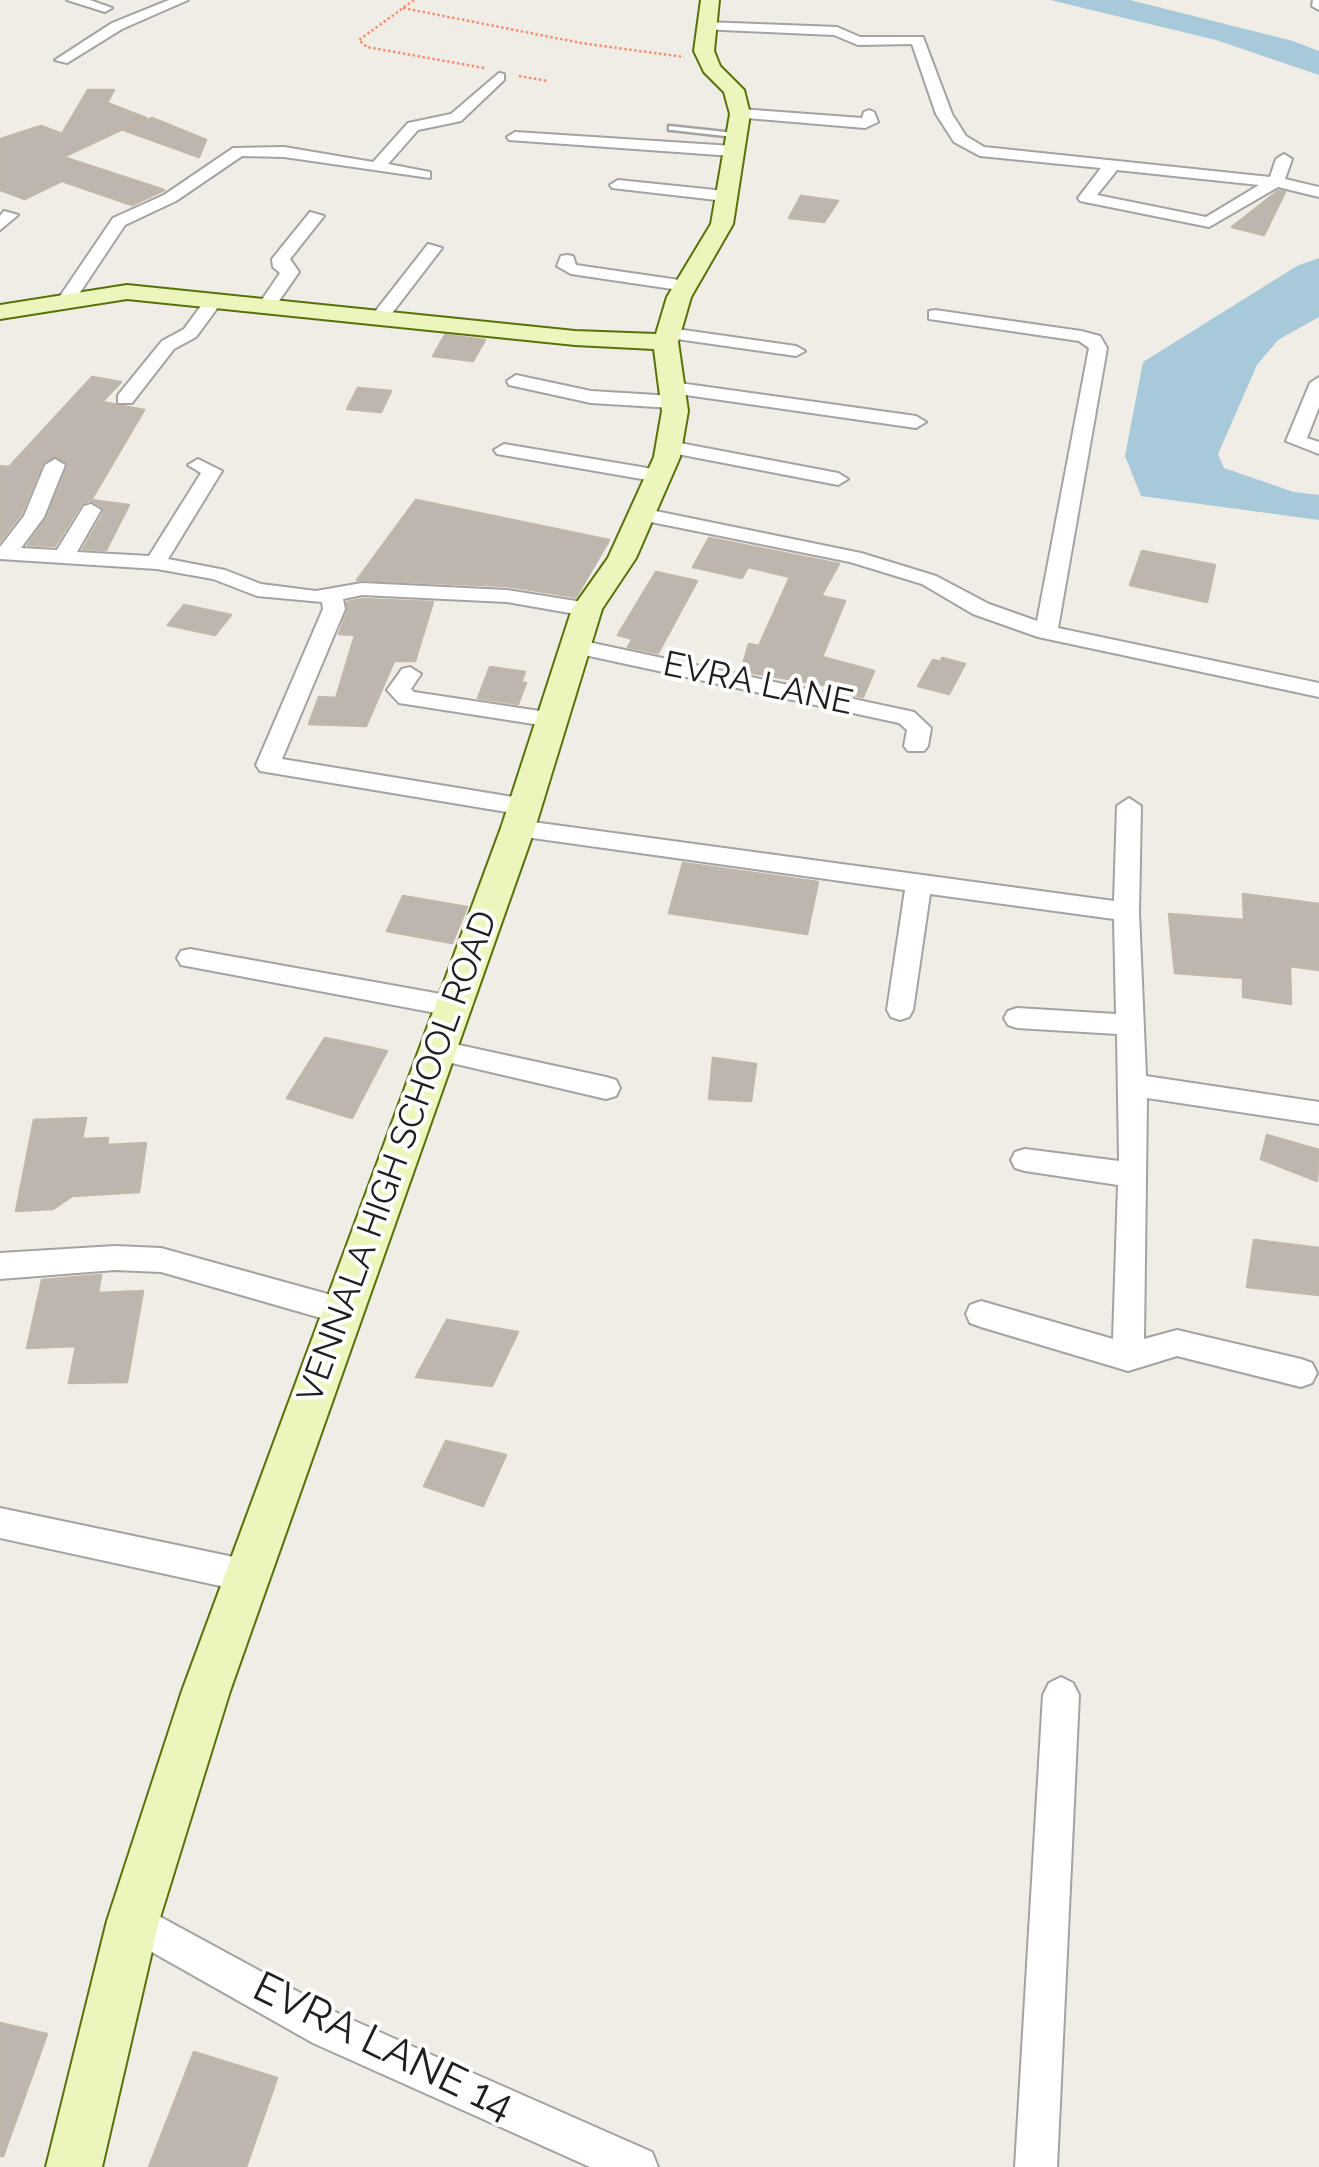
<!DOCTYPE html>
<style>
body{margin:0}
canvas{display:block;background:#efede6}
</style>
<canvas width="1319" height="2167"></canvas>
<script>
const context = document.querySelector('canvas').getContext('2d');
context.lineJoin = 'round';
function fill(path, color) { context.fillStyle = color; context.fill(path, 'evenodd'); }
const shape = rows => new Path2D(rows.map(r => 'M' + r).join(''));
function stroke(path, color, width, dash) { context.strokeStyle = color; context.lineWidth = width; context.lineCap = dash ? 'butt' : 'round'; context.setLineDash(dash || []); context.stroke(path); }
function label(font, color, halo, rows, align = 'center') {
  context.font = font + ' Raleway,sans-serif'; context.lineWidth = 8; context.setLineDash([]); context.textBaseline = 'middle'; context.strokeStyle = halo; context.fillStyle = color; for (const [text, x, y, turn = 0] of rows) {
    context.save(); context.translate(x, y); context.rotate((+turn || 0) * Math.PI / 180); context.textAlign = isNaN(turn) ? turn : align; if (halo) context.strokeText(text, 0, 0); context.fillText(text, 0, 0); context.restore();
  }
}
const water = shape([
 [1050,0,1130,0,1293,41,1319,51,1319,75,1216,40],
 [1319,258,1319,317,1278,340,1257,365,1218,454,1224,468,1294,492,1319,495,1319,520,1141,496,1125,456,1143,362,1297,266]
]);
const building = shape([
 [88,90,114,90,107,103,146,118,63,157,164,190,132,205,62,181,25,199,0,190,0,139,41,126,62,134,88,90],
 [152,118,206,140,199,157,124,130,152,118],
 [1278,191,1285,192,1264,235,1232,227,1278,191],
 [801,196,838,201,824,222,789,218,801,196],
 [445,335,485,340,473,361,433,356,445,335],
 [92,377,121,382,102,402,144,410,91,500,129,505,106,550,83,549,104,512,103,507,90,500,81,504,55,546,28,545,47,518,68,466,57,456,42,464,21,514,0,541,0,466,9,467,92,377],
 [358,388,391,391,381,412,347,409,358,388],
 [416,500,609,540,576,597,507,586,357,580,416,500],
 [709,538,839,564,821,596,845,601,822,657,874,671,863,697,840,692,842,688,741,671,749,644,759,646,790,577,748,567,742,578,693,567,709,538],
 [1142,551,1215,565,1207,602,1130,585,1142,551],
 [656,572,697,581,658,653,628,647,633,639,618,635,656,572],
 [362,599,433,602,415,661,394,661,366,726,309,724,319,697,336,698,355,635,339,634,348,610,347,602,362,599],
 [184,605,231,615,215,635,168,625,184,605],
 [942,658,965,664,949,694,918,686,933,660,941,662,942,658],
 [490,667,525,672,521,682,526,683,518,704,478,698,490,667],
 [683,863,818,882,807,934,669,913,683,863],
 [1243,894,1319,904,1319,970,1290,966,1291,1004,1243,997,1243,978,1175,973,1169,914,1244,920,1243,894],
 [403,896,467,907,452,943,387,931,403,896],
 [325,1038,387,1051,352,1118,287,1098,325,1038],
 [713,1058,756,1064,751,1101,709,1099,713,1058],
 [86,1118,82,1139,108,1138,107,1145,146,1143,139,1192,72,1196,53,1209,16,1211,34,1120,86,1118],
 [1267,1135,1319,1150,1317,1181,1261,1159,1267,1135],
 [1254,1240,1319,1248,1319,1295,1247,1287,1254,1240],
 [101,1275,98,1293,143,1291,127,1382,69,1383,76,1346,27,1348,42,1280,101,1275],
 [447,1320,518,1332,492,1386,416,1377,447,1320],
 [446,1441,506,1455,483,1506,424,1486,446,1441],
 [0,2023,47,2034,3,2156,0,2156,0,2023],
 [194,2052,277,2078,246,2167,149,2167,194,2052]
]);
const path = shape([
 [414,0,359,40,367,47,484,68],
 [403,8,581,43,684,57],
 [519,76,548,81]
]);
const lane = shape([
 [669,126,734,133,738,135,734,137,672,130,669,130,669,126]
]);
const street = shape([
 [67,0,90,0,112,8,105,12,67,0],
 [169,0,188,0,122,29,67,63,55,60,112,23,169,0],
 [1313,0,1319,0,1319,10,1312,6,1313,0],
 [705,22,837,27,860,37,923,37,952,114,966,136,984,147,1270,177,1276,159,1284,154,1292,159,1285,179,1319,187,1319,197,1278,187,1209,227,1080,201,1078,198,1101,168,980,156,954,142,936,114,912,44,858,45,834,35,700,29,700,23,705,22],
 [1117,170,1259,185,1206,217,1097,195,1117,170],
 [499,73,504,74,504,80,461,121,418,130,388,164,430,172,430,178,284,157,242,156,176,201,125,225,71,306,59,306,56,302,113,218,164,195,233,148,284,147,373,162,408,123,451,114,499,73],
 [740,109,862,118,864,112,869,110,874,112,878,122,865,128,735,117,732,114,740,109],
 [515,132,733,146,741,151,733,156,509,140,507,137,515,132],
 [618,180,725,191,733,196,725,201,612,188,610,185,618,180],
 [4,211,18,215,0,230,0,216,4,211],
 [310,212,324,216,290,259,299,272,272,311,260,311,257,307,280,273,273,267,272,259,310,212],
 [428,244,442,248,386,321,374,321,374,313,428,244],
 [567,255,573,256,576,265,686,281,695,286,686,291,571,274,557,266,561,256,567,255],
 [212,298,221,303,196,337,174,349,132,403,118,403,118,395,162,341,184,329,206,299,212,298],
 [935,310,1081,331,1100,336,1107,348,1058,628,1319,683,1319,697,1038,637,973,614,922,584,850,562,641,520,631,514,641,508,861,553,936,576,989,604,1037,621,1089,348,1079,341,929,319,929,311,935,310],
 [669,328,796,346,805,351,796,356,663,337,663,329,669,328],
 [516,375,591,391,673,396,682,402,673,408,591,403,509,385,507,381,516,375],
 [1319,377,1319,407,1307,438,1319,442,1319,454,1286,441,1310,383,1319,377],
 [672,382,916,416,926,422,916,428,665,392,663,388,672,382],
 [669,441,838,473,848,479,838,485,662,451,662,443,669,441],
 [504,444,659,470,669,476,659,482,497,454,494,450,504,444],
 [55,459,65,465,44,517,21,548,57,550,84,506,91,504,101,510,77,552,149,556,201,473,188,465,198,459,222,471,168,559,225,570,261,584,316,591,362,583,507,590,595,604,598,609,595,614,587,616,507,602,362,595,343,599,345,609,282,759,525,799,533,801,537,807,533,813,525,815,260,771,256,765,323,609,322,602,257,596,213,579,157,569,0,559,0,547,24,516,45,465,55,459],
 [574,639,914,712,931,728,928,746,924,751,908,751,904,746,907,730,899,723,566,651,563,646,566,641,574,639],
 [410,667,421,674,411,689,414,692,553,713,564,720,553,727,399,703,387,690,402,669,410,667],
 [1129,798,1141,806,1139,912,1146,1076,1319,1102,1319,1124,1147,1098,1144,1339,1177,1330,1301,1359,1312,1363,1317,1373,1312,1383,1301,1387,1177,1356,1128,1371,981,1327,970,1323,966,1314,970,1305,981,1301,1113,1339,1118,1185,1025,1171,1015,1168,1011,1160,1015,1152,1025,1149,1119,1161,1117,1034,1017,1028,1008,1025,1004,1018,1008,1011,1017,1008,1116,1014,1114,919,930,894,913,1010,909,1017,900,1020,891,1017,887,1010,905,890,518,836,506,828,518,820,1114,901,1117,806,1129,798],
 [190,949,452,996,461,999,465,1006,461,1013,452,1016,181,965,177,958,181,951,190,949],
 [436,1040,606,1077,616,1080,620,1088,616,1096,606,1099,426,1057,422,1050,426,1043,436,1040],
 [115,1246,161,1248,342,1298,353,1302,357,1311,353,1320,342,1324,161,1272,115,1270,0,1279,0,1253,115,1246],
 [0,1508,248,1560,260,1565,265,1576,260,1587,248,1592,0,1538,0,1508],
 [1061,1677,1073,1683,1079,1695,1057,2167,1015,2167,1043,1695,1049,1683,1061,1677],
 [133,1902,341,2015,652,2152,658,2167,590,2167,313,2043,120,1934,114,1921,120,1908,133,1902]
]);
const secondary = shape([
 [701,0,719,0,714,51,720,66,744,90,750,114,733,224,691,297,678,342,688,411,680,457,636,558,602,609,535,828,230,1691,159,1921,102,2167,46,2167,107,1921,182,1691,501,828,572,609,608,558,654,457,662,411,654,349,575,345,127,299,0,319,0,305,127,285,575,331,656,334,667,297,711,224,730,114,724,92,704,72,694,51,701,0]
]);
const streetNames = [
 ["EVRA LANE",758,684,12],
 ["VENNALA HIGH SCHOOL ROAD",398,1157,-70]
];
const nearStreetnames = [
 ["EVRA LANE 14",383,2047,26]
];
fill(water, '#a8c9da');
fill(building, '#bcb6af');
stroke(building, '#c0b6a9', 2.5);
stroke(lane, '#a3a3a3', 5);
stroke(street, '#a3a3a3', 4);
stroke(secondary, '#59710b', 4);
stroke(path, '#f39073', 2.5, [2.5, 2.5]);
fill(lane, '#fff');
fill(street, '#fff');
fill(secondary, '#ecf6bc');
label('35px', '#1f1f1f', '#fff', streetNames);
label('42px', '#1f1f1f', '#fff', nearStreetnames);
</script>
